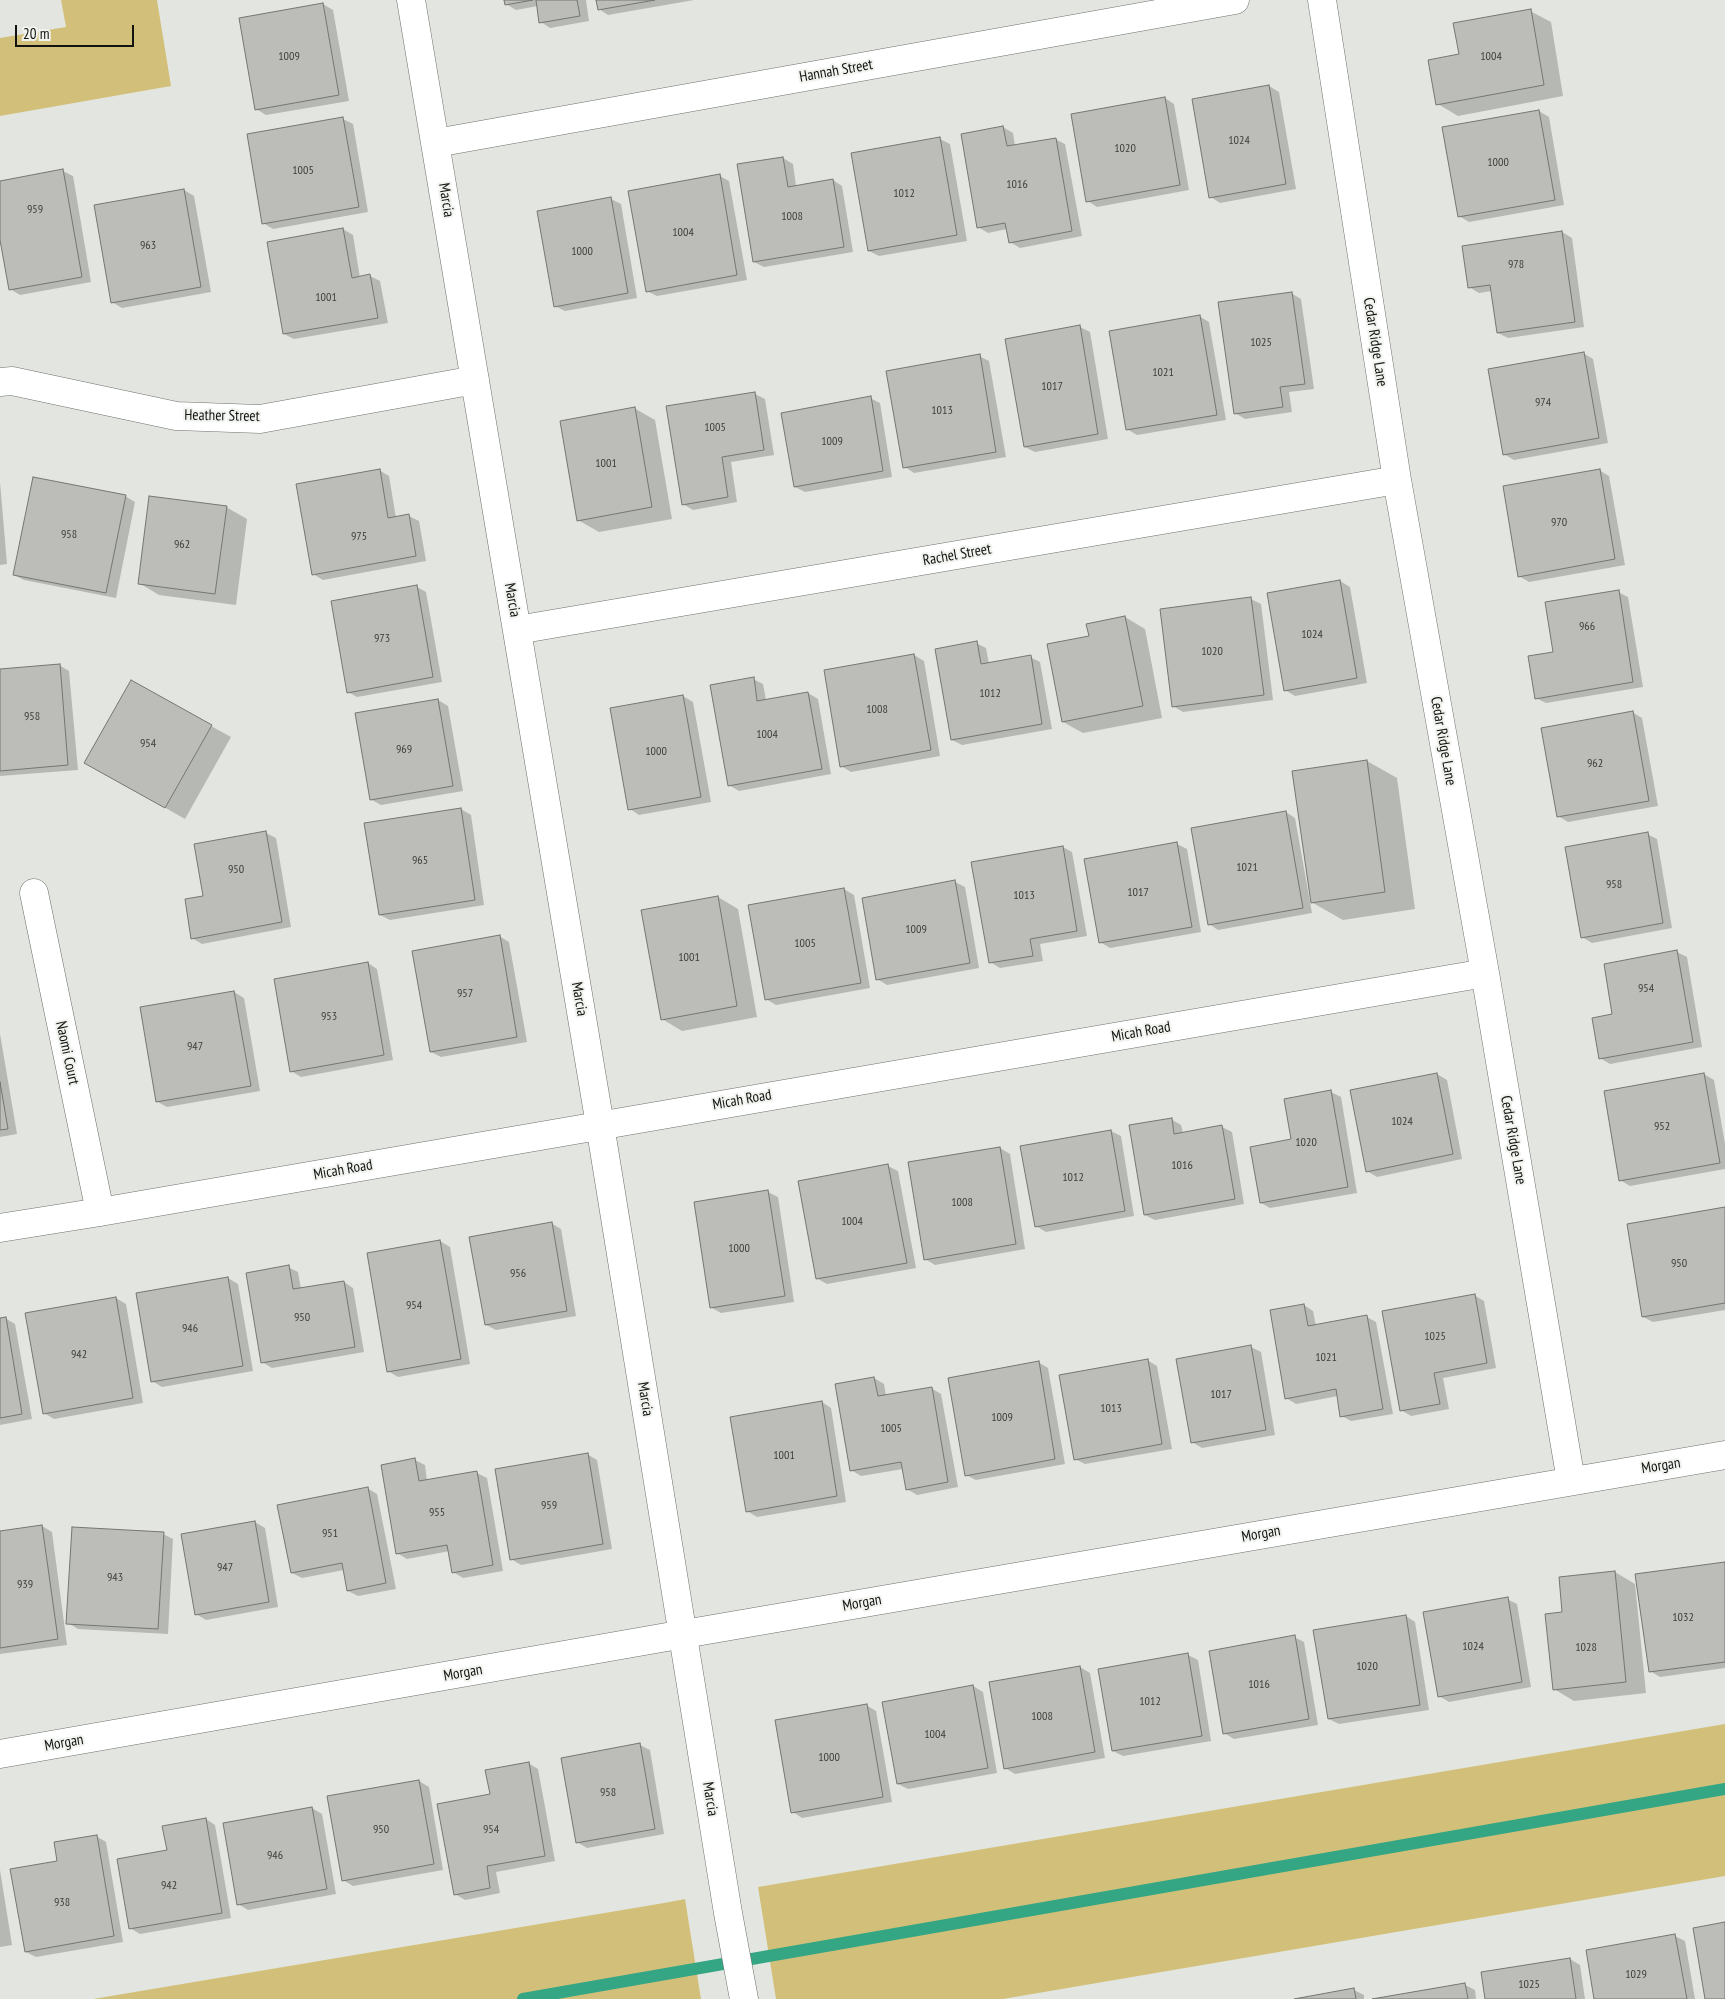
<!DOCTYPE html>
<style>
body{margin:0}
#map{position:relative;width:1725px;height:1999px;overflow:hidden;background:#e3e6e0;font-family:"PT Sans Narrow",sans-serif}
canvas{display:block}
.scale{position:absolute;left:15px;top:25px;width:119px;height:22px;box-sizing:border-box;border:2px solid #131412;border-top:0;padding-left:6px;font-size:15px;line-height:18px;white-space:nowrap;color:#131412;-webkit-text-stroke:4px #f0f3ee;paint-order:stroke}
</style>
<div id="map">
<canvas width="1725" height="1999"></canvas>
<div class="scale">20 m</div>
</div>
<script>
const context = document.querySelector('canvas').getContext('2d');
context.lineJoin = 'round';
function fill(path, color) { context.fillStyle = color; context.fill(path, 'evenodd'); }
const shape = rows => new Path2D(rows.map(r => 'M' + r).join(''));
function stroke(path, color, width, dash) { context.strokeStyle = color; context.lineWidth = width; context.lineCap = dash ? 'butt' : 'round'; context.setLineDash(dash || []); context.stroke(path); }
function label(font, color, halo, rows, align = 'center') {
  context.font = font + ' "PT Sans Narrow",sans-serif'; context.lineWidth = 4; context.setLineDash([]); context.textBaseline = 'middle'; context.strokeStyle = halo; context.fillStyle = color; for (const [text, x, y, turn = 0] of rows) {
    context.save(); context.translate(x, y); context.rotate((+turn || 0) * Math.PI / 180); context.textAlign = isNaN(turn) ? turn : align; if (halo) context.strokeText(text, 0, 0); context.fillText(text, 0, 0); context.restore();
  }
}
const green = shape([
 [61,0,157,0,171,86,0,116,0,38,66,27],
 [1725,1724,1725,1876,1003,1999,776,1999,758,1887],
 [685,1899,701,1999,93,1999,664,1903]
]);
const shadow = shape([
 [506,0,586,0,589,21,550,28,541,22,538,6,516,10,506,4],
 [597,0,694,0,608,15,599,9],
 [323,4,333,10,349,101,266,115,256,109],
 [1530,11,1551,22,1563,96,1458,116,1438,104],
 [1269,86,1279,92,1296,189,1220,203,1211,197,1193,100],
 [1165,98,1174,104,1189,190,1097,207,1088,201],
 [1539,111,1549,117,1564,205,1469,222,1459,216],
 [343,119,353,124,368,212,273,229,263,223],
 [1003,127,1013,133,1015,146,1055,139,1065,144,1082,236,1020,248,1010,242,1007,229,988,233,978,227],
 [940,139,950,144,967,241,879,256,869,251],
 [783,158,793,164,796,186,833,180,842,186,853,252,764,267,754,262],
 [63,171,73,176,91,282,20,295,10,289,0,233,0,182],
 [720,176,729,181,747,280,657,296,647,291],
 [184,190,194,196,211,292,122,308,112,302],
 [611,199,621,204,637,298,565,311,555,306],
 [343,229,353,235,360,278,370,276,380,281,388,323,294,339,284,334],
 [1562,232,1572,238,1584,327,1508,338,1498,333,1492,291,1479,293,1469,287,1463,247],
 [1291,293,1301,299,1314,389,1289,392,1292,412,1245,419,1235,413],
 [1199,316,1209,322,1226,420,1137,435,1127,429],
 [1080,327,1090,332,1108,439,1035,452,1025,447],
 [1583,353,1593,359,1608,443,1514,460,1504,454],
 [979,356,989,361,1006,457,914,473,905,467],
 [755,394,765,399,774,455,731,462,737,502,693,510,683,504],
 [870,398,880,403,892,477,805,492,795,487],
 [634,408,655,420,672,519,599,532,578,520],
 [379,470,389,476,396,518,409,516,419,521,426,561,323,580,313,574],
 [1599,470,1609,476,1625,565,1529,582,1519,576],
 [0,482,7,564,0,565],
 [125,496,135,502,116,598,24,580,14,575],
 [226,507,247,519,236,605,159,595,139,583],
 [1340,581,1350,587,1367,683,1295,696,1285,690],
 [417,587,426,592,442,682,357,697,348,692],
 [1618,592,1628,597,1643,687,1546,703,1536,698,1554,653],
 [1251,599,1261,604,1273,700,1183,712,1173,706],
 [1125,617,1145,629,1162,718,1083,733,1063,722,1090,637],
 [976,643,986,648,989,664,1030,657,1040,662,1052,729,962,745,952,740],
 [914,655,924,661,940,756,851,772,841,766],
 [59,665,69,671,78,770,0,776,0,671],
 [753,679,763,684,766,700,808,693,818,699,831,774,739,791,729,785],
 [683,696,693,702,711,802,639,815,630,809],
 [438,700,448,706,463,791,381,805,372,800],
 [1632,712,1642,718,1658,806,1568,822,1558,816],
 [211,726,231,737,185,819,106,774],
 [1367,761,1397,778,1415,909,1343,920,1313,903],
 [461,809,471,815,484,905,390,920,380,915],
 [1286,812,1295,818,1312,913,1218,930,1209,924],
 [266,833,276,838,291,927,202,944,192,938,205,897],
 [1647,834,1657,839,1672,928,1592,943,1582,937],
 [1177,844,1187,849,1201,932,1110,948,1100,942],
 [1063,847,1072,852,1087,936,1040,944,1043,961,1000,968,990,962],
 [955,882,965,887,979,968,887,985,877,979],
 [844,889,854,895,870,988,776,1005,766,999],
 [718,897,738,909,757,1017,682,1031,662,1019],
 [499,936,509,942,527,1042,441,1057,431,1052],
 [1677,952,1687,957,1702,1047,1610,1064,1600,1058,1614,1015],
 [368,963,377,969,393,1060,301,1077,291,1071],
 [234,992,244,998,260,1091,167,1107,158,1102],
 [0,1034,17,1134,0,1137],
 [1437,1074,1447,1080,1462,1159,1377,1177,1367,1171],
 [1704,1074,1714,1080,1725,1144,1725,1169,1630,1186,1620,1180],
 [1331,1092,1341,1097,1357,1193,1270,1208,1261,1203,1293,1140],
 [1171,1119,1181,1125,1183,1133,1222,1127,1232,1132,1244,1204,1155,1220,1145,1215],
 [1111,1131,1121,1136,1134,1216,1046,1232,1036,1226],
 [1000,1148,1010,1154,1025,1249,935,1265,925,1259],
 [888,1166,898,1171,916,1268,827,1284,818,1279],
 [768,1192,778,1197,794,1302,721,1313,712,1308],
 [1725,1209,1725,1310,1653,1322,1643,1317],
 [551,1223,561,1229,576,1316,496,1330,486,1325],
 [440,1241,450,1247,470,1364,398,1377,388,1371,368,1254],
 [288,1267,298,1272,301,1289,344,1282,353,1288,364,1352,272,1368,262,1362],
 [228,1278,238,1284,253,1371,162,1387,152,1381],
 [1474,1295,1484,1301,1496,1368,1443,1378,1449,1409,1411,1416,1401,1410],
 [116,1298,126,1304,143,1403,54,1419,44,1413],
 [1304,1305,1313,1311,1316,1326,1367,1317,1376,1322,1393,1414,1351,1421,1342,1416,1338,1396,1296,1404,1286,1398],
 [5,1318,15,1324,32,1419,0,1425,0,1319],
 [1251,1347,1261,1352,1275,1435,1202,1448,1192,1442],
 [1147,1360,1157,1366,1172,1449,1085,1464,1075,1459],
 [1038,1362,1048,1368,1065,1464,976,1480,966,1475],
 [874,1378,884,1384,886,1396,931,1388,941,1394,958,1487,917,1495,907,1489,903,1469,861,1476,851,1470],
 [822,1402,831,1408,846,1502,757,1517,747,1511],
 [587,1454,597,1460,612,1549,521,1565,511,1559],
 [415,1460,425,1465,427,1481,477,1473,487,1478,503,1571,463,1578,453,1572,450,1551,407,1559,397,1553],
 [367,1488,377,1494,396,1589,358,1596,348,1591,344,1570,302,1578,292,1573],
 [255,1522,265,1528,278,1607,206,1620,196,1614],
 [42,1526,52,1532,67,1645,0,1654,0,1532],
 [163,1534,173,1539,168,1634,78,1629,68,1623],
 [1725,1563,1725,1668,1660,1677,1650,1671],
 [1615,1572,1635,1584,1646,1693,1574,1701,1554,1689,1564,1613],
 [1507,1599,1517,1604,1531,1687,1449,1702,1439,1696],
 [1406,1616,1415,1622,1429,1710,1339,1724,1329,1719],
 [1294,1637,1304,1642,1318,1725,1234,1739,1224,1733],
 [1188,1655,1198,1660,1211,1741,1123,1756,1113,1751],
 [1080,1667,1090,1673,1105,1758,1015,1774,1005,1768],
 [973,1686,983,1692,997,1773,908,1789,898,1784],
 [866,1705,876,1711,892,1802,802,1818,793,1812],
 [640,1745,650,1750,664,1834,587,1848,577,1842],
 [528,1763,538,1769,555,1861,496,1872,500,1893,465,1900,455,1894,491,1795],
 [419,1781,429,1787,443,1870,353,1886,343,1880],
 [312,1808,322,1814,336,1894,248,1910,238,1904,224,1824],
 [206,1819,215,1825,231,1918,140,1934,130,1928,168,1851],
 [96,1836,106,1842,123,1942,36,1957,26,1952,59,1862],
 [0,1870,12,1945,0,1947],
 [1675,1936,1685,1941,1695,1999,1596,1999],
 [1570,1959,1580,1965,1585,1999,1486,1999],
 [1465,1985,1475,1990,1476,1999,1380,1999],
 [1354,1990,1364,1995,1364,1999,1301,1999]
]);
const stream = shape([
 [523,1999,1725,1789]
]);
const building = shape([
 [504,0,533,0,505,5,504,0],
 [536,0,577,0,580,16,539,23,536,0],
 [596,0,655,0,598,10,596,0],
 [323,3,339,95,255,110,239,18,323,3],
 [1531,9,1544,85,1436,105,1428,60,1459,54,1453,23,1531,9],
 [1269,85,1286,184,1209,198,1192,99,1269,85],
 [1165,97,1180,185,1086,202,1071,114,1165,97],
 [1539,110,1555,200,1458,217,1442,127,1539,110],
 [343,117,359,207,262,224,247,134,343,117],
 [1003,126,1007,146,1056,138,1072,231,1009,243,1005,223,977,228,961,134,1003,126],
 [940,137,957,235,868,251,851,153,940,137],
 [783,157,788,187,833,179,844,247,753,262,737,164,783,157],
 [63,169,82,277,9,290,0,240,0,181,63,169],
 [720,174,737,275,646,292,628,191,720,174],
 [184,189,201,287,111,303,94,205,184,189],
 [611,197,628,293,554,307,537,211,611,197],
 [343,228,352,278,370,274,378,318,283,334,267,242,343,228],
 [1562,231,1575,322,1497,333,1490,285,1468,288,1462,246,1562,231],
 [1292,292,1305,384,1280,387,1283,407,1234,414,1218,302,1292,292],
 [1200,315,1217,415,1126,430,1109,331,1200,315],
 [1080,325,1098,434,1024,447,1005,339,1080,325],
 [1584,352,1599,438,1503,455,1488,369,1584,352],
 [980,354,996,452,903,468,886,371,980,354],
 [755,392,764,450,722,457,728,497,682,505,666,406,755,392],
 [871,396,883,471,794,487,781,413,871,396],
 [635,407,652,507,577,521,560,421,635,407],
 [380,469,388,518,409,514,416,556,312,575,296,484,380,469],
 [1600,469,1615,559,1518,577,1503,486,1600,469],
 [33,477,126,495,106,593,13,575,33,477],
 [149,496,227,506,215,594,138,584,149,496],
 [1340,580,1357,678,1284,691,1267,593,1340,580],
 [417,585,433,677,347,693,331,601,417,585],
 [1619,590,1633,682,1535,699,1528,656,1553,652,1545,602,1619,590],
 [1251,597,1264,695,1172,707,1160,609,1251,597],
 [1125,616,1143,706,1062,722,1047,644,1089,636,1086,624,1125,616],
 [977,641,981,664,1031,655,1042,724,951,740,935,649,977,641],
 [914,654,931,750,840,767,824,670,914,654],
 [60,664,68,765,0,771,0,669,60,664],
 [754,677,757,701,808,692,822,769,728,786,710,685,754,677],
 [131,680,212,725,165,808,84,763,131,680],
 [683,695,701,797,628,810,610,708,683,695],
 [438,699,453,786,370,800,355,713,438,699],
 [1633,711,1649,801,1557,817,1541,728,1633,711],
 [1367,760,1385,892,1311,903,1292,771,1367,760],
 [461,808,475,900,379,915,364,823,461,808],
 [1286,811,1303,908,1208,925,1191,828,1286,811],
 [266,831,282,922,191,939,185,899,203,896,194,844,266,831],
 [1648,832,1663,923,1581,938,1565,847,1648,832],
 [1177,842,1192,927,1099,943,1084,859,1177,842],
 [1063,846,1077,931,1030,939,1033,956,989,963,971,862,1063,846],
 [955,880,970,963,876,980,862,898,955,880],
 [844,888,861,983,765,1000,748,905,844,888],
 [718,896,737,1006,661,1020,641,910,718,896],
 [500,935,517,1037,430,1052,412,951,500,935],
 [1677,950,1693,1042,1599,1059,1592,1018,1612,1014,1604,964,1677,950],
 [368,962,384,1055,290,1072,274,979,368,962],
 [234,991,251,1086,156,1102,140,1007,234,991],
 [1437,1073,1453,1154,1366,1172,1350,1090,1437,1073],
 [1704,1073,1720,1163,1619,1181,1604,1091,1704,1073],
 [0,1082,8,1129,0,1130,0,1082],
 [1331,1090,1348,1187,1260,1203,1250,1147,1291,1139,1284,1099,1331,1090],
 [1172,1118,1174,1134,1222,1125,1235,1199,1144,1215,1129,1125,1172,1118],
 [1111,1130,1125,1211,1035,1227,1020,1146,1111,1130],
 [1000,1147,1016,1244,924,1260,908,1162,1000,1147],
 [888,1164,907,1263,816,1279,798,1181,888,1164],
 [768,1190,785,1296,710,1308,694,1202,768,1190],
 [1725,1207,1725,1303,1642,1317,1627,1224,1725,1207],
 [552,1222,567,1311,485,1325,469,1237,552,1222],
 [440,1240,461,1359,387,1372,367,1253,440,1240],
 [289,1265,293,1289,344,1281,355,1347,261,1363,246,1273,289,1265],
 [228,1277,243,1366,151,1382,136,1293,228,1277],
 [1475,1294,1487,1363,1434,1373,1440,1404,1400,1411,1382,1311,1475,1294],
 [116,1297,133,1398,43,1414,25,1313,116,1297],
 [1304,1304,1308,1326,1367,1315,1383,1409,1340,1417,1336,1389,1285,1399,1270,1310,1304,1304],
 [6,1317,22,1414,0,1418,0,1318,6,1317],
 [1251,1345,1266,1430,1191,1443,1176,1359,1251,1345],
 [1148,1359,1162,1444,1074,1460,1059,1375,1148,1359],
 [1039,1361,1055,1459,965,1476,948,1378,1039,1361],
 [874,1377,878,1396,932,1387,948,1482,906,1490,901,1462,850,1471,835,1384,874,1377],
 [822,1401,837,1496,746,1512,730,1417,822,1401],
 [588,1453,603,1544,510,1560,495,1469,588,1453],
 [415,1458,419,1481,477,1471,493,1565,452,1573,447,1545,396,1554,381,1465,415,1458],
 [368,1487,386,1583,347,1591,342,1563,291,1573,277,1505,368,1487],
 [255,1521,269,1602,195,1615,181,1534,255,1521],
 [42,1525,58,1639,0,1648,0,1531,42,1525],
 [72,1527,164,1532,158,1629,66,1624,72,1527],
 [1725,1562,1725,1662,1649,1672,1635,1574,1725,1562],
 [1615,1571,1626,1682,1553,1690,1545,1614,1562,1612,1559,1577,1615,1571],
 [1508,1597,1522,1682,1438,1697,1423,1612,1508,1597],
 [1406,1615,1420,1705,1328,1719,1313,1630,1406,1615],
 [1295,1635,1309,1719,1223,1734,1209,1651,1295,1635],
 [1188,1653,1202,1736,1112,1751,1098,1669,1188,1653],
 [1080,1666,1095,1752,1004,1769,989,1682,1080,1666],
 [973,1685,988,1768,897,1784,882,1702,973,1685],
 [867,1704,883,1797,791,1813,775,1720,867,1704],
 [640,1743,655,1829,576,1843,561,1758,640,1743],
 [529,1762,545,1856,487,1866,490,1888,454,1895,437,1804,490,1794,485,1770,529,1762],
 [419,1780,434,1864,342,1881,327,1796,419,1780],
 [312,1807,327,1889,237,1905,223,1823,312,1807],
 [206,1818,222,1913,129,1929,117,1859,167,1850,162,1826,206,1818],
 [97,1835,114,1936,25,1952,10,1869,57,1861,54,1842,97,1835],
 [1725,1922,1725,1999,1705,1999,1693,1928,1725,1922],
 [1675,1934,1687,1999,1594,1999,1586,1950,1675,1934],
 [1570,1958,1576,1999,1485,1999,1481,1972,1570,1958],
 [1465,1983,1468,1999,1372,1999,1465,1983],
 [1354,1988,1356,1999,1294,1999,1354,1988]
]);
const minor = shape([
 [411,0,600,1125,728,1913,744,1999],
 [1322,0,1397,480,1485,973,1571,1481],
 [436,143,1235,0],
 [0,382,12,381,176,416,260,419,475,380],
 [517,630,1397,480],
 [34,893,100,1212],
 [0,1228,100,1212,1485,973],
 [0,1754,684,1634,1725,1455]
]);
const numberNames = [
 ["1009",289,57],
 ["1004",1491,57],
 ["1024",1239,141],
 ["1020",1125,149],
 ["1000",1498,163],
 ["1005",303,171],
 ["1016",1017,185],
 ["1012",904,194],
 ["959",35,210],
 ["1008",792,217],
 ["1004",683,233],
 ["963",148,246],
 ["1000",582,252],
 ["978",1516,265],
 ["1001",326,298],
 ["1025",1261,343],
 ["1021",1163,373],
 ["1017",1052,387],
 ["974",1543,403],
 ["1013",942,411],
 ["1005",715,428],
 ["1009",832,442],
 ["1001",606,464],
 ["970",1559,523],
 ["958",69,535],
 ["975",359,537],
 ["962",182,545],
 ["966",1587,627],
 ["1024",1312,635],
 ["973",382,639],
 ["1020",1212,652],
 ["1012",990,694],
 ["1008",877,710],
 ["958",32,717],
 ["1004",767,735],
 ["954",148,744],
 ["969",404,750],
 ["1000",656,752],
 ["962",1595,764],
 ["965",420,861],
 ["1021",1247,868],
 ["950",236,870],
 ["958",1614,885],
 ["1017",1138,893],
 ["1013",1024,896],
 ["1009",916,930],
 ["1005",805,944],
 ["1001",689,958],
 ["954",1646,989],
 ["957",465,994],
 ["953",329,1017],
 ["947",195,1047],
 ["1024",1402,1122],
 ["952",1662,1127],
 ["1020",1306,1143],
 ["1016",1182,1166],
 ["1012",1073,1178],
 ["1008",962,1203],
 ["1004",852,1222],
 ["1000",739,1249],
 ["950",1679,1264],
 ["956",518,1274],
 ["954",414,1306],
 ["950",302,1318],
 ["946",190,1329],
 ["1025",1435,1337],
 ["942",79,1355],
 ["1021",1326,1358],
 ["1017",1221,1395],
 ["1013",1111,1409],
 ["1009",1002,1418],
 ["1005",891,1429],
 ["1001",784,1456],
 ["959",549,1506],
 ["955",437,1513],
 ["951",330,1534],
 ["947",225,1568],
 ["943",115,1578],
 ["939",25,1585],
 ["1032",1683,1618],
 ["1024",1473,1647],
 ["1028",1586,1648],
 ["1020",1367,1667],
 ["1016",1259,1685],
 ["1012",1150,1702],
 ["1008",1042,1717],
 ["1004",935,1735],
 ["1000",829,1758],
 ["958",608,1793],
 ["950",381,1830],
 ["954",491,1830],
 ["946",275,1856],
 ["942",169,1886],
 ["938",62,1903],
 ["1029",1636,1975],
 ["1025",1529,1985]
];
const streetNames = [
 ["Hannah Street",836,71,-10],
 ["Marcia",446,200,81],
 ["Cedar Ridge Lane",1375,342,81],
 ["Heather Street",222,416,1],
 ["Rachel Street",957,555,-10],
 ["Marcia",512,600,80],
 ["Cedar Ridge Lane",1443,741,80],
 ["Marcia",579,999,80],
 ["Micah Road",1141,1032,-10],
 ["Naomi Court",67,1053,78],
 ["Micah Road",742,1100,-10],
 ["Cedar Ridge Lane",1513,1140,80],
 ["Micah Road",343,1170,-10],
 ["Marcia",645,1399,81],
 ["Morgan",1661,1466,-9],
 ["Morgan",1261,1534,-10],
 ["Morgan",862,1603,-10],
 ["Morgan",463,1673,-10],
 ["Morgan",64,1743,-10],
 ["Marcia",710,1799,81]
];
fill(green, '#d2c07a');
fill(shadow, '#0003');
stroke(stream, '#35a684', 12);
fill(building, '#bcbdb8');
stroke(building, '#757671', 1);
stroke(minor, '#6e716d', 29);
stroke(minor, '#fff', 28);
label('12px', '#3d3e3c', null, numberNames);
label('15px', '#131412', '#f0f3ee', streetNames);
</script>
